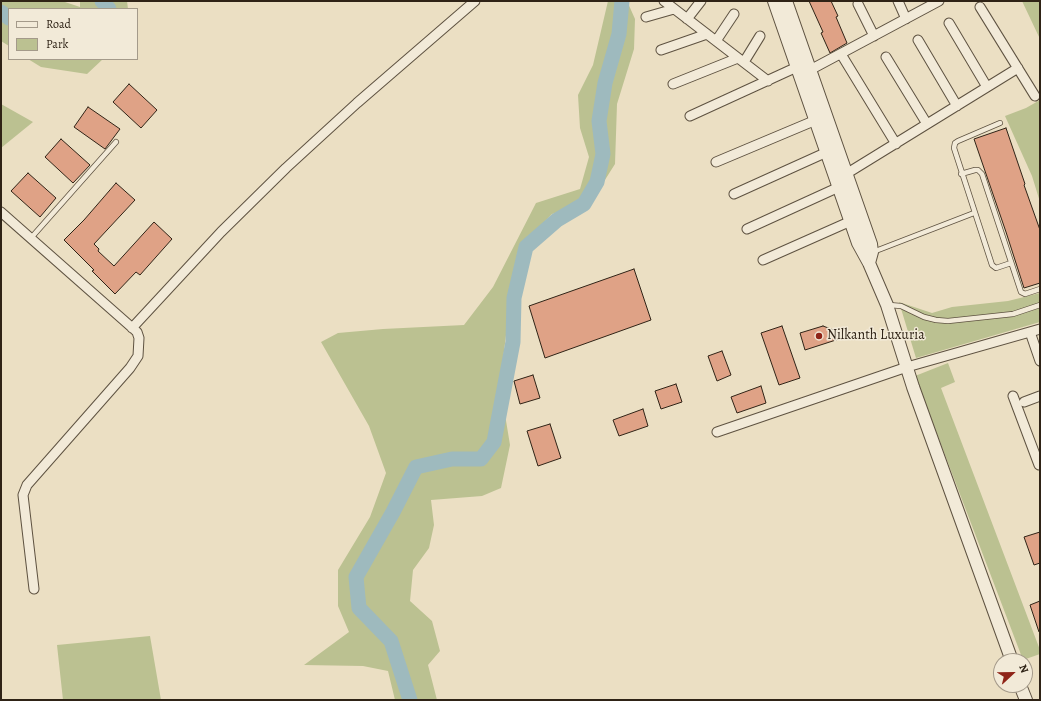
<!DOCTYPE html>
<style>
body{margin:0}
#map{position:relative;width:1041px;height:701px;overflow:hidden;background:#ebdfc3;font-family:Alegreya,serif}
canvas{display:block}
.frame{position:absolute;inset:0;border:2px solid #2f2316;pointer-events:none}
.legend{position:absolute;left:8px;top:8px;width:130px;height:52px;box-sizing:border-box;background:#f2ead8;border:1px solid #a49a8a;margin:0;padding:5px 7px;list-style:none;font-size:12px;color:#2f2316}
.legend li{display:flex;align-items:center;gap:8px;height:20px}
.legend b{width:20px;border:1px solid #a49a8a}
.north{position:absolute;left:993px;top:653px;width:40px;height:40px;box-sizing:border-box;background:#f2ead8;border:1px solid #a49a8a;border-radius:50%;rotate:68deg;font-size:11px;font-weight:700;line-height:16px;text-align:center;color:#2f2316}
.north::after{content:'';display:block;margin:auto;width:14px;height:18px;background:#8f2418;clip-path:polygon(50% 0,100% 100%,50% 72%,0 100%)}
</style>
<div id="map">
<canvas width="1041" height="701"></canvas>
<div class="frame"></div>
<ul class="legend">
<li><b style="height:5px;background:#f2ead8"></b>Road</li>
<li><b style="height:11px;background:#bbc191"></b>Park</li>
</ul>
<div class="north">N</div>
</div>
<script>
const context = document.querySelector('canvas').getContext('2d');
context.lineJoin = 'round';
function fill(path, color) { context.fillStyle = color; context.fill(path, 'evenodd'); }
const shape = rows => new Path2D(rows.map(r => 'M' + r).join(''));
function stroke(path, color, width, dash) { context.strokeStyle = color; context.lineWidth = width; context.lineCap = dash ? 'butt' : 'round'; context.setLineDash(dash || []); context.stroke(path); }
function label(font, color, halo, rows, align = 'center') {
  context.font = font + ' Alegreya,serif'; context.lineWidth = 3; context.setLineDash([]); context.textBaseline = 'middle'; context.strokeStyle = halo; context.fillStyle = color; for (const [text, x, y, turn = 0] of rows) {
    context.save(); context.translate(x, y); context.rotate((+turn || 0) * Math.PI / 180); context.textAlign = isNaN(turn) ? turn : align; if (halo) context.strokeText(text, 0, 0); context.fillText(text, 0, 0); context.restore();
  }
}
const green = shape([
 [1,1,62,1,80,7,80,1,127,1,128,9,9,9,9,46,1,41],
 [608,1,627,1,635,19,634,49,617,104,615,164,591,202,552,214,523,244,515,274,507,327,500,384,510,445,501,488,482,496,431,500,434,525,429,548,413,570,410,601,432,621,440,651,428,665,437,700,395,700,388,671,363,666,304,665,349,632,338,606,338,570,370,517,386,473,369,426,321,342,338,333,383,329,464,325,493,287,536,203,580,189,589,157,580,128,578,95,593,65],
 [1022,1,1040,1,1040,39],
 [28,59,103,59,87,74,41,67],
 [1040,100,1040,202,1032,176,1005,116,1026,108],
 [1,104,33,122,1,148],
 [1040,293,1040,322,916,358,899,302,932,313,952,307,1008,301],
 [948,363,955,382,941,388,1040,650,1040,654,1023,660,915,376],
 [150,636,161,700,63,700,57,645]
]);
const river = shape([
 [102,1,109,9],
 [1,12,9,18],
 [410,700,391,641,359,608,356,577,393,512,416,467,452,459,481,459,494,442,513,342,514,298,526,247,557,220,584,204,597,182,603,154,599,121,605,83,619,34,622,1]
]);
const building = shape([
 [809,1,831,1,838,16,836,17,847,43,830,53,821,33,823,32,809,1],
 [129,84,157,110,141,128,113,102,129,84],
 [88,107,120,129,105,149,74,127,88,107],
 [1006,128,1025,184,1024,185,1040,230,1040,283,1024,288,1006,232,974,139,1006,128],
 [61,139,90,165,73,183,45,157,61,139],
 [28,173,56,198,40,217,11,191,28,173],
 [116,183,135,200,94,244,99,249,98,251,114,266,154,222,172,239,140,275,136,272,115,294,92,271,94,270,64,240,84,220,116,183],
 [634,269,651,320,545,358,529,306,634,269],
 [782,326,800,378,779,385,761,333,782,326],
 [823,326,836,331,839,339,805,350,800,333,823,326],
 [722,351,731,375,717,381,708,356,722,351],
 [533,375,540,398,520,404,514,381,533,375],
 [676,384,682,402,661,409,655,391,676,384],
 [761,386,766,403,737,413,731,397,761,386],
 [643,409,648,426,619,436,613,420,643,409],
 [550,424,561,458,538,466,527,431,550,424],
 [1040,532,1040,563,1034,565,1024,537,1040,532],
 [1040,601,1040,631,1039,632,1030,605,1040,601]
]);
const service = shape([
 [1000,123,958,141,955,143,954,148,992,265,996,268,1011,263],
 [961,174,975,170,978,170,982,174,1021,292,1025,294,1040,289],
 [31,238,116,142],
 [873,252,974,213],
 [889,305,901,306,924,317,936,320,948,321,1013,314,1040,305]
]);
const minor = shape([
 [664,1,768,81],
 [898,1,906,19],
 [858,4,874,36],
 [980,7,1035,96],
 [646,17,674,9],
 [687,19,701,1],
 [949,23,987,87],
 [918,40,957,106],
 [716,41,734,14],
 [661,50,707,34],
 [841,54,896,144],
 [886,57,927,124],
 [744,62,760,36],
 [810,70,939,1],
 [673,84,738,58],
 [690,116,797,67],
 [716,162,816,120],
 [846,174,1018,68],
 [734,194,827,152],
 [1,212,137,332,139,338,138,356,130,368,27,485,23,495,34,589],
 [747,229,839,187],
 [763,260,851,221],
 [132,328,221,232,286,168,357,103,475,1],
 [1030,332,1040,361],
 [1013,396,1039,465],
 [1024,402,1040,396],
 [717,432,907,367,1040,329]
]);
const tertiary = shape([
 [774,1,858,243,869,263,887,305,913,387,1012,661],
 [786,1,871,244,872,252,869,263],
 [1020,685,1026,700]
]);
const markers = [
 [819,336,4,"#8f2418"]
];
const poiNames = [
 ["Nilkanth Luxuria",827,336]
];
fill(green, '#bbc191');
stroke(river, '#9ebabe', 15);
fill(building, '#dfa286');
stroke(building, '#2f2316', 1);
stroke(service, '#5e5241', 6);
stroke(minor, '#5e5241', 11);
stroke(tertiary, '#5e5241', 14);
stroke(service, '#f2ead8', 4.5);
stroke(minor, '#f2ead8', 9);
stroke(tertiary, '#f2ead8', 12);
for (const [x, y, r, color] of markers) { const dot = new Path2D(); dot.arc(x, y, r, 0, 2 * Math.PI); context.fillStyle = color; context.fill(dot); stroke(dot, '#f2ead8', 1.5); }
label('14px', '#2f2316', '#f2ead8', poiNames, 'left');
</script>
